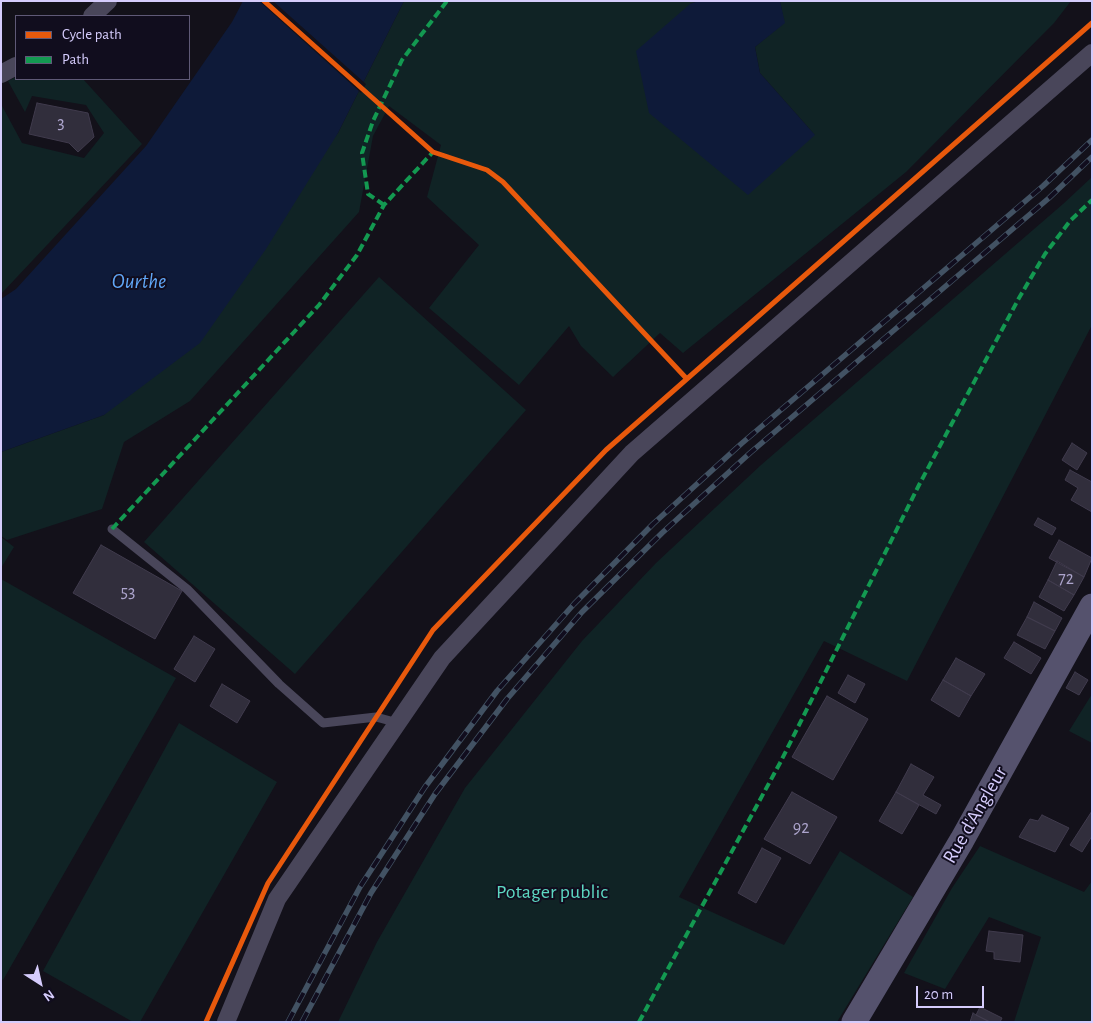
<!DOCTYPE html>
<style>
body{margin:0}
#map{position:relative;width:1093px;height:1023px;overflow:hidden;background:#13111a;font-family:"Alegreya Sans",sans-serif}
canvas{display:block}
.frame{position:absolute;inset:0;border:2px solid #d5ccfc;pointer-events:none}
.legend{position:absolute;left:15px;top:15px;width:175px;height:65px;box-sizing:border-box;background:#110d1e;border:1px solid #5f5977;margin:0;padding:6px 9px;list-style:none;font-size:15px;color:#d5ccfc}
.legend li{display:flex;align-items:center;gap:10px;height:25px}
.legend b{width:25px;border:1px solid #5f5977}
.north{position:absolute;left:15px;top:958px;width:50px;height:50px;-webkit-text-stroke:4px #110d1e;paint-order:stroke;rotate:145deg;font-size:14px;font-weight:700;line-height:20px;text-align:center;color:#d5ccfc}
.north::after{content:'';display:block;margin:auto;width:18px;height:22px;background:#d5ccfc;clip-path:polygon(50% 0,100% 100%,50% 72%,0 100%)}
.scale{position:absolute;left:916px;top:986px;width:68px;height:22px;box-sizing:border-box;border:2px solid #d5ccfc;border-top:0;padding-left:6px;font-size:15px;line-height:18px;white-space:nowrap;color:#d5ccfc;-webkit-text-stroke:4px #110d1e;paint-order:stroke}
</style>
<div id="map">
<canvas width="1093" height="1023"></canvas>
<div class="frame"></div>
<ul class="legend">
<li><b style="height:6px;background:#e8590c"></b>Cycle path</li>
<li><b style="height:6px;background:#139951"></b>Path</li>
</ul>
<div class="north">N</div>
<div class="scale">20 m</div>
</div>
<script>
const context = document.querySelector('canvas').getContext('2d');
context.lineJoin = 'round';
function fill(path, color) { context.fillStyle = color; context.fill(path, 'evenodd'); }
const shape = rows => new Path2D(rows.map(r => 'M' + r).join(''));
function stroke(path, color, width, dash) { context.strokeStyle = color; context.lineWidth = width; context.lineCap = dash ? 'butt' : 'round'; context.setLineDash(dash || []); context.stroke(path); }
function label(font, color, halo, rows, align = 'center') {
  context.font = font + ' "Alegreya Sans",sans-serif'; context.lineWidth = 4; context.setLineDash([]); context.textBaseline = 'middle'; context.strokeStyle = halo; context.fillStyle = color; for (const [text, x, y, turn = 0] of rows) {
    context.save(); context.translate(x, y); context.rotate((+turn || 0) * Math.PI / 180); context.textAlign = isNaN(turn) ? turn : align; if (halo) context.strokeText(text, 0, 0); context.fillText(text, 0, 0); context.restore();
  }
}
const green = shape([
 [404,1,698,1,690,4,815,135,760,73,755,47,784,23,780,1,1071,1,1054,23,906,172,683,353,660,333,613,377,581,346,569,326,519,385,429,308,479,245,427,197,441,145,389,106,373,136,359,212,190,401,124,442,102,509,7,540,1,536,1,452,104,415,338,133],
 [16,77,16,79,83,79,142,144,1,294,1,104,22,143,84,158,104,133,86,105,32,96,25,112,8,81],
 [1092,177,1092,325,907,681,824,641,679,897,784,945,840,851,913,897,837,1022,338,1022,377,942,465,788,582,641,656,563,761,465,1063,204],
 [379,277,526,410,295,674,144,542],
 [1,537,14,547,1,568],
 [1,579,176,678,3,980,1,979],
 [1092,694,1092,743,1069,731],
 [179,723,277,782,140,1022,133,1022,43,971],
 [980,846,1084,892,1092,881,1092,1022,1014,1022,1041,937,989,917,945,989,904,973,952,888]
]);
const water = shape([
 [243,1,404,1,338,133,266,249,200,343,104,415,1,452,1,299,16,289,146,146,232,22],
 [698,1,780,1,785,23,755,47,760,73,815,135,748,195,649,113,636,51,690,4]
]);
const pier = shape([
 [259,1,273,1,366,84,361,93]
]);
const building = shape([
 [37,103,88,113,94,137,78,152,69,143,29,134,37,103],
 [1072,443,1087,453,1077,470,1062,460,1072,443],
 [1070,470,1092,482,1092,512,1071,500,1078,488,1065,480,1070,470],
 [1038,518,1056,528,1052,535,1034,525,1038,518],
 [1059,540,1092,558,1084,577,1049,558,1059,540],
 [101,545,182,591,155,639,73,593,101,545],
 [1057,561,1084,577,1074,595,1048,580,1057,561],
 [1048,580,1074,595,1064,611,1039,597,1048,580],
 [1034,602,1062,618,1055,631,1027,617,1034,602],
 [1027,617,1055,631,1045,649,1017,635,1027,617],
 [194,636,215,649,195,682,174,669,194,636],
 [1014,642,1041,658,1031,674,1004,658,1014,642],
 [956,658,985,674,971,696,943,680,956,658],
 [1075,672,1088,680,1079,695,1066,688,1075,672],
 [848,675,865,684,855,703,838,693,848,675],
 [943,680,971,696,959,717,931,700,943,680],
 [222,684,250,701,237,723,210,706,222,684],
 [827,696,868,719,833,780,792,757,827,696],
 [911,764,934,777,923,795,941,805,936,814,896,792,911,764],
 [792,792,837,817,810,864,764,839,792,792],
 [896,792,919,805,902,834,879,821,896,792],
 [1092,811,1092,836,1082,852,1070,845,1092,811],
 [1042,815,1069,828,1055,852,1019,837,1030,819,1038,821,1042,815],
 [762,848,781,858,756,903,738,893,762,848],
 [989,931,1023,935,1020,962,994,959,994,952,986,951,989,931],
 [980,1007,1002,1018,1000,1022,990,1022,976,1015,980,1007],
 [973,1013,976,1015,990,1022,970,1022,973,1013]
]);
const lane = shape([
 [112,529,187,589,279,684,323,723,376,717,398,723]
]);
const street = shape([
 [92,16,108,1],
 [1,74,16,66],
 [226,1022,277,899,442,658,632,453,1092,53]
]);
const secondary = shape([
 [854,1022,962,840,1092,606]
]);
const rail = shape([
 [288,1022,360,887,425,787,497,691,574,604,653,524,741,444,1043,186,1092,140],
 [302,1022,371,893,435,794,507,699,582,612,662,533,750,453,1049,198,1092,157]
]);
const quiet = shape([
 [384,205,368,194,362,153,373,121,402,60,447,1],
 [112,529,319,305,357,255,384,205,433,152],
 [639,1022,780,763,919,485,1019,298,1045,254,1070,221,1092,200]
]);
const cycleway = shape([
 [264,1,433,152,487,170,503,182,686,378],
 [206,1022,268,883,433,630,606,450,1092,23]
]);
const numberNames = [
 ["3",61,123],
 ["72",1066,579],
 ["53",128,592],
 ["92",801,828]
];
const streetNames = [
 ["Rue d'Angleur",975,815,-60]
];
const parkNames = [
 ["Potager public",552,892]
];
const waterNames = [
 ["Ourthe",139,282]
];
fill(green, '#102325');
fill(water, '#0e1a39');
fill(pier, '#13111a');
fill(building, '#312e3c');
stroke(building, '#403b4d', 1);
stroke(lane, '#49465a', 9);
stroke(street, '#49465a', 18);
stroke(secondary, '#55526d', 25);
stroke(rail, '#425263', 5.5);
stroke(rail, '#110d1e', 4, [11]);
stroke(quiet, '#139951', 4, [8, 4]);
stroke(cycleway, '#e8590c', 5);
label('18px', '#aca4cc', null, numberNames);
label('20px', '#d5ccfc', '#110d1e', streetNames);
label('20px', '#5dd7c2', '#110d1e', parkNames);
label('italic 21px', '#60a6f6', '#110d1e', waterNames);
</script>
